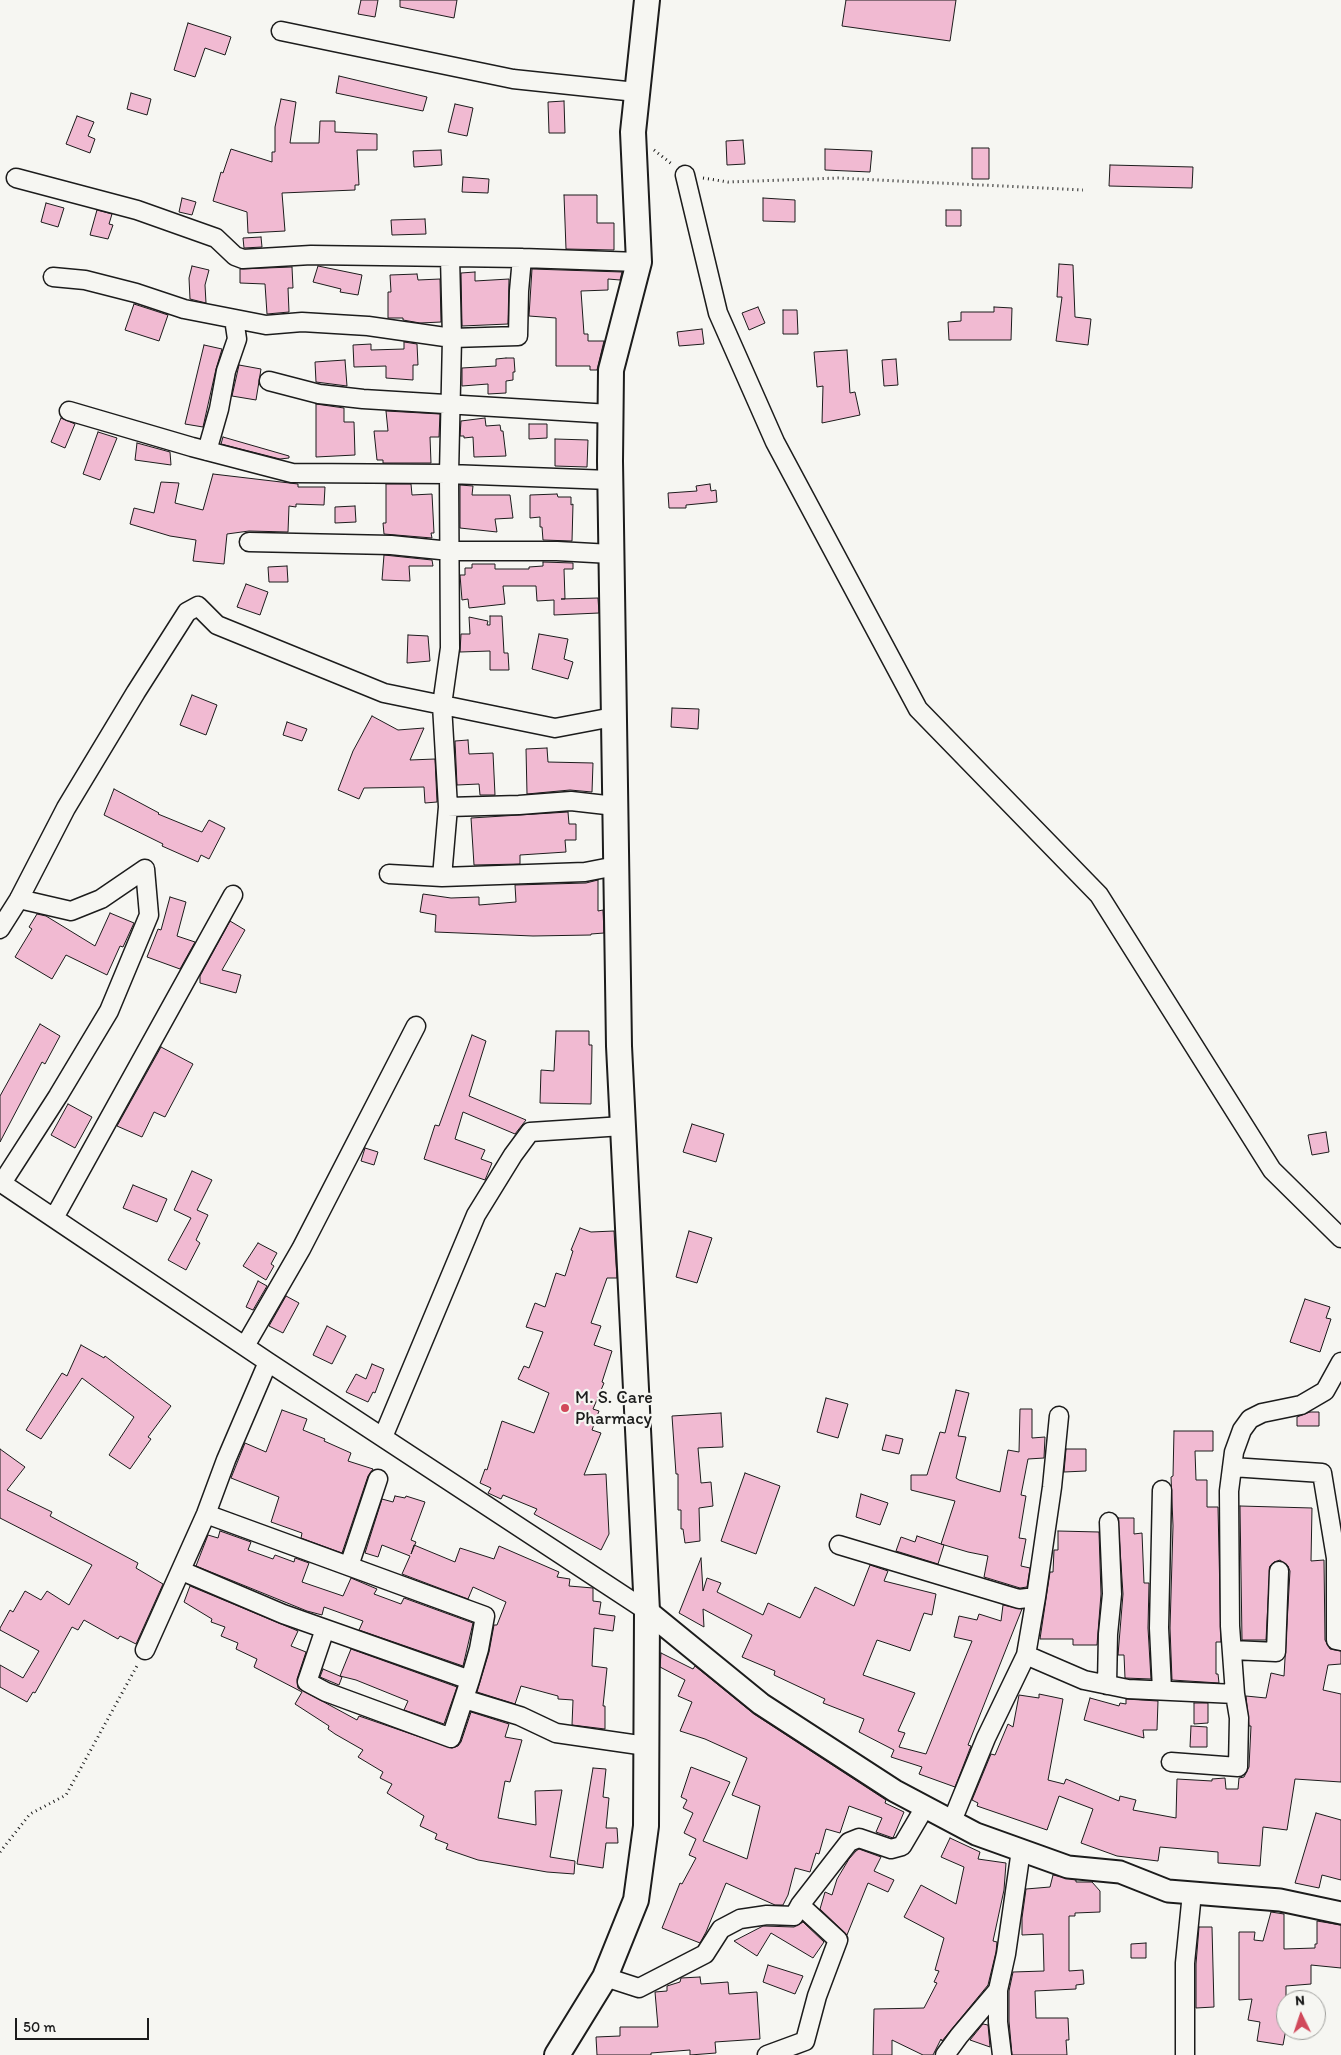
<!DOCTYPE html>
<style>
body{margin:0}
#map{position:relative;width:1341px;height:2055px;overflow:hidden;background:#f6f6f2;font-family:Itim,sans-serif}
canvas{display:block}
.north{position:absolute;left:1276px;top:1990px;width:50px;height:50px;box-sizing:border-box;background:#f6f6f2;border:1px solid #9f9f9c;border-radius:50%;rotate:356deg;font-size:14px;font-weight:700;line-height:20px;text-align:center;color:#1c1c1c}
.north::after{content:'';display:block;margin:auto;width:18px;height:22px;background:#d1495b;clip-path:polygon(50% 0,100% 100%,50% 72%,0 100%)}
.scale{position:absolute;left:15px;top:2018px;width:134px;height:22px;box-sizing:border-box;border:2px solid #1c1c1c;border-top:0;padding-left:6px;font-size:15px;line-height:18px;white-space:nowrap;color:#1c1c1c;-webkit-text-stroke:4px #f6f6f2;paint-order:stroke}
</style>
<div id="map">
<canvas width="1341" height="2055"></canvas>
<div class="north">N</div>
<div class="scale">50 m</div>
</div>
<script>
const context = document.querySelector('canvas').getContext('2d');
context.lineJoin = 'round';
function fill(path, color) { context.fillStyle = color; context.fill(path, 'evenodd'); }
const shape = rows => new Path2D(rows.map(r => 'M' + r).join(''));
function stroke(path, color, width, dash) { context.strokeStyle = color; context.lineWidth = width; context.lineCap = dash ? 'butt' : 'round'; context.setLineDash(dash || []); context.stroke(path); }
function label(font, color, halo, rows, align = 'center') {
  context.font = font + ' Itim,sans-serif'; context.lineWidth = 4.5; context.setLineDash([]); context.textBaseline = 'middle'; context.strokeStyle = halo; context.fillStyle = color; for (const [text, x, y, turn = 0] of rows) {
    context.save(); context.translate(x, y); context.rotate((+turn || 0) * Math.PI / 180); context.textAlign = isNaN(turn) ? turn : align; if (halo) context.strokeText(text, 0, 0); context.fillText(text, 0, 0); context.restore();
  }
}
const building = shape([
 [361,0,378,0,375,17,358,14,361,0],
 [400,0,457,0,454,18,400,7,400,0],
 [846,0,956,0,950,41,842,26,846,0],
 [188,23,231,37,225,55,205,48,195,77,174,70,188,23],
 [339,76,427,97,423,111,336,93,339,76],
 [131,93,151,99,147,115,127,109,131,93],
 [281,99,296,102,290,143,319,143,320,121,335,121,335,132,377,134,377,150,357,150,359,185,355,185,355,190,282,193,285,231,248,233,247,212,213,201,221,172,223,173,231,149,272,162,272,152,275,152,275,127,281,99],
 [564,101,565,133,549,133,548,102,564,101],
 [455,104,473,108,467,136,448,132,455,104],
 [77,116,94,122,88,136,95,139,90,153,66,144,77,116],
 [743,140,745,164,727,165,726,141,743,140],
 [972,148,989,148,989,179,972,179,972,148],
 [825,149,872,151,870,172,825,170,825,149],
 [441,150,442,165,414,167,413,151,441,150],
 [1110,165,1193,167,1192,188,1109,186,1110,165],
 [463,177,489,179,488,193,462,192,463,177],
 [564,195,597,195,597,223,614,223,614,250,566,249,564,195],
 [182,198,196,202,192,215,179,212,182,198],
 [763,198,795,200,795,222,763,221,763,198],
 [46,203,64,208,58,227,41,222,46,203],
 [97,210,112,214,109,224,113,225,108,239,90,235,97,210],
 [946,210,961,210,961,226,946,226,946,210],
 [425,219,426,234,392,235,391,220,425,219],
 [261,237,262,247,244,248,243,238,261,237],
 [1059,264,1073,265,1075,317,1091,319,1088,345,1056,341,1062,297,1057,297,1059,264],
 [192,266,209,270,205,285,206,303,190,299,189,278,192,266],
 [318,266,362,275,358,295,340,292,341,289,313,282,318,266],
 [292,267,293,288,288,288,289,312,267,314,265,284,240,283,240,269,292,267],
 [532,269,622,272,620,280,608,279,608,290,581,291,584,334,588,334,588,341,604,341,597,370,590,370,590,366,556,366,556,318,529,316,532,269],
 [475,272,475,281,509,279,508,324,462,326,461,273,475,272],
 [417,274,418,280,440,279,441,322,420,323,403,320,403,318,388,318,388,292,391,292,390,275,417,274],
 [134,304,168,315,159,341,125,330,134,304],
 [758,307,765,323,749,330,742,313,758,307],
 [994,307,1012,308,1011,340,949,340,948,322,961,321,961,312,994,312,994,307],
 [783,310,797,310,798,334,783,334,783,310],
 [702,329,704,344,679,346,677,332,702,329],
 [404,342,417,344,418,365,413,365,413,380,386,378,386,366,354,367,353,345,371,344,371,350,404,349,404,342],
 [204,345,222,349,216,369,203,427,185,424,204,345],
 [847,350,850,393,855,392,860,415,822,423,823,386,817,387,814,352,847,350],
 [506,358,514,358,515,372,513,372,513,380,506,381,506,393,488,394,488,384,462,386,462,368,496,366,496,359,506,358],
 [896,359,898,385,884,386,882,360,896,359],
 [345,360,347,386,316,382,315,362,345,360],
 [239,365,261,369,256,400,232,396,239,365],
 [316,404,344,408,344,422,354,422,355,455,316,457,316,404],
 [386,411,440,414,439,437,430,437,431,463,383,463,383,460,377,460,374,431,388,431,386,411],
 [61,418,75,424,65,448,51,442,61,418],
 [485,418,486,426,500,425,501,431,503,431,506,456,474,457,473,437,464,438,464,436,460,436,461,421,485,418],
 [529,424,547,424,547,438,529,439,529,424],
 [98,432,117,438,100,480,83,474,98,432],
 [223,437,289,456,289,458,280,459,221,444,223,437],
 [555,439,588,440,587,467,555,466,555,439],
 [137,443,170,452,171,465,135,460,137,443],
 [213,474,298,484,298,487,325,487,324,505,296,504,296,507,289,506,288,532,249,531,227,534,224,564,193,561,196,540,170,536,130,524,134,508,154,513,161,482,179,483,175,503,203,510,213,474],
 [386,484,411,484,412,495,432,494,434,533,431,533,432,538,384,534,383,523,386,523,386,484],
 [710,484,711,491,716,490,717,502,686,505,686,508,669,508,668,493,697,491,696,486,710,484],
 [460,485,473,486,472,495,510,495,513,518,495,519,497,532,460,528,460,485],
 [557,494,558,497,571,497,571,505,573,504,572,541,543,540,542,527,540,527,540,517,530,518,530,495,557,494],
 [355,506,356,522,335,523,335,507,355,506],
 [384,555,432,560,433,566,409,566,410,581,382,580,384,555],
 [543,562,573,563,573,569,564,569,565,599,561,599,598,598,599,613,554,615,554,600,537,601,536,586,503,586,505,604,469,608,468,599,462,600,460,575,465,575,465,568,472,568,472,564,495,564,495,569,529,569,529,567,543,566,543,562],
 [287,566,288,582,269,582,268,567,287,566],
 [246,584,268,592,260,615,237,607,246,584],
 [490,616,502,616,504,653,508,653,509,670,490,670,490,651,460,652,461,634,470,634,469,617,488,621,487,625,490,625,490,616],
 [539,634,568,639,564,659,573,662,568,679,532,669,539,634],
 [408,635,428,636,430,661,407,663,408,635],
 [192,695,217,705,206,735,180,725,192,695],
 [672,708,699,709,698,729,671,727,672,708],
 [372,716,398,730,424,728,410,760,435,759,437,802,425,803,424,787,364,788,359,799,338,790,353,751,372,716],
 [287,722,307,729,302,741,283,735,287,722],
 [468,740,469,754,493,753,495,795,480,795,479,784,457,785,455,741,468,740],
 [547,748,548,762,593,763,592,792,570,790,527,794,526,749,547,748],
 [114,789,159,813,158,814,202,832,209,820,225,828,209,859,201,855,198,862,162,846,163,844,104,815,114,789],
 [568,812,569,824,576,824,576,840,565,840,566,852,520,855,520,864,474,865,471,818,568,812],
 [598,880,598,911,603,910,604,933,591,934,591,935,533,936,435,932,436,915,420,912,423,894,451,898,479,897,479,905,516,902,515,885,586,883,598,880],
 [170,897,186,902,177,936,195,942,180,969,147,957,158,929,161,930,170,897],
 [110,913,134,923,123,947,120,946,107,975,66,955,52,979,15,957,32,929,29,927,37,914,46,916,95,946,110,913],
 [230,921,245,930,222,970,241,975,236,993,200,983,200,976,230,921],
 [40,1024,60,1036,45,1064,42,1062,0,1142,0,1096,40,1024],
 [556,1031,589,1031,589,1045,592,1045,591,1104,540,1103,541,1070,554,1071,556,1031],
 [472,1035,486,1041,469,1096,526,1120,515,1134,463,1112,455,1139,485,1150,481,1159,492,1163,485,1180,424,1159,435,1125,439,1126,472,1035],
 [161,1047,193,1064,165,1117,154,1112,142,1137,117,1126,161,1047],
 [68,1104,92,1117,75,1148,51,1135,68,1104],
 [692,1124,724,1134,716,1162,683,1152,692,1124],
 [1326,1132,1329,1152,1312,1155,1308,1135,1326,1132],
 [365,1148,378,1152,374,1165,361,1161,365,1148],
 [192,1171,212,1180,197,1210,208,1215,196,1240,200,1243,186,1270,168,1260,191,1218,174,1210,192,1171],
 [133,1185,167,1199,157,1222,123,1208,133,1185],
 [580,1228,591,1232,614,1231,615,1247,617,1278,607,1278,591,1323,601,1326,594,1345,612,1351,602,1382,604,1383,593,1409,599,1411,592,1430,601,1433,584,1475,606,1474,609,1534,601,1550,534,1514,537,1509,503,1495,501,1499,488,1493,491,1488,480,1483,485,1469,487,1470,502,1421,534,1433,536,1428,549,1393,518,1379,524,1366,529,1368,543,1332,526,1327,535,1303,545,1307,556,1273,565,1276,573,1251,571,1250,580,1228],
 [689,1231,712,1238,697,1283,676,1277,689,1231],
 [258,1243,277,1253,271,1264,274,1266,266,1280,243,1266,258,1243],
 [258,1281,267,1286,253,1310,246,1307,258,1281],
 [286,1296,299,1303,283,1333,269,1326,286,1296],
 [1305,1299,1330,1307,1326,1318,1331,1319,1320,1352,1290,1342,1305,1299],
 [327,1326,346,1336,332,1364,313,1355,327,1326],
 [81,1345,104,1358,105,1356,171,1406,148,1437,151,1439,130,1469,109,1455,134,1417,82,1378,41,1439,26,1430,62,1373,67,1376,81,1345],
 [372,1364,384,1369,375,1393,373,1392,368,1402,346,1392,356,1374,366,1379,372,1364],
 [956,1390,969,1393,958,1436,966,1437,956,1478,959,1480,1000,1492,1008,1450,1019,1452,1020,1409,1032,1409,1032,1438,1045,1437,1044,1458,1028,1459,1021,1495,1026,1496,1019,1538,1026,1539,1021,1566,1030,1568,1027,1587,1020,1588,984,1577,988,1556,968,1552,941,1544,955,1501,911,1490,911,1475,927,1475,940,1432,945,1433,956,1390],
 [826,1398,848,1404,838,1438,817,1432,826,1398],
 [282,1410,307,1419,303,1430,325,1439,324,1441,351,1453,348,1461,373,1469,368,1476,342,1553,301,1538,302,1533,271,1522,279,1497,231,1478,245,1443,266,1452,282,1410],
 [1310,1412,1319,1412,1319,1426,1297,1426,1297,1417,1310,1412],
 [721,1413,723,1447,698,1448,701,1483,711,1482,713,1506,699,1508,700,1541,685,1543,683,1529,681,1529,681,1510,678,1510,678,1474,676,1474,672,1416,721,1413],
 [1174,1431,1213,1431,1213,1451,1195,1451,1196,1480,1207,1480,1207,1507,1218,1507,1221,1642,1216,1642,1216,1674,1218,1674,1219,1683,1172,1680,1170,1628,1173,1526,1171,1477,1173,1476,1174,1431],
 [886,1435,903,1439,899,1454,882,1450,886,1435],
 [0,1449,25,1467,7,1490,52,1512,50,1516,138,1563,136,1568,163,1584,136,1644,120,1636,118,1639,84,1620,78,1630,72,1627,35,1693,33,1692,27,1702,0,1687,0,1665,23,1678,39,1651,0,1630,0,1628,10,1610,13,1612,25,1591,41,1600,47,1591,69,1605,92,1565,0,1518,0,1449],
 [1066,1449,1086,1449,1086,1471,1064,1472,1066,1449],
 [745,1473,780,1486,756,1554,721,1541,745,1473],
 [861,1494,888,1503,880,1525,856,1517,861,1494],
 [395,1496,405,1498,406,1496,425,1502,411,1540,416,1542,411,1554,414,1545,455,1562,460,1548,494,1559,499,1546,559,1572,557,1577,570,1579,569,1586,593,1588,593,1601,601,1602,599,1614,615,1616,613,1631,594,1628,592,1666,607,1668,603,1706,605,1706,605,1729,572,1725,573,1700,558,1699,558,1696,521,1686,515,1704,477,1692,489,1652,494,1625,497,1625,506,1602,473,1587,468,1599,402,1574,410,1556,382,1545,378,1557,365,1553,382,1499,393,1502,395,1496],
 [1240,1506,1312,1508,1311,1561,1324,1560,1325,1640,1330,1649,1341,1651,1341,1664,1328,1665,1323,1690,1341,1694,1341,1782,1295,1779,1287,1830,1263,1827,1260,1866,1218,1863,1218,1852,1160,1847,1158,1861,1117,1856,1081,1843,1093,1809,1059,1796,1047,1830,977,1806,978,1803,972,1800,991,1754,995,1755,1008,1724,1013,1727,1019,1695,1039,1698,1039,1694,1063,1699,1048,1780,1064,1784,1066,1779,1119,1801,1120,1796,1136,1800,1133,1810,1176,1818,1177,1779,1212,1781,1212,1779,1225,1778,1226,1789,1238,1789,1239,1778,1244,1777,1249,1767,1251,1726,1249,1726,1246,1696,1266,1698,1271,1673,1284,1676,1290,1571,1288,1566,1280,1560,1274,1562,1270,1566,1266,1640,1242,1640,1240,1506],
 [1118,1518,1134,1518,1134,1534,1142,1533,1144,1583,1149,1583,1148,1628,1151,1679,1125,1678,1124,1655,1118,1655,1123,1594,1118,1518],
 [220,1531,251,1542,248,1550,273,1559,275,1555,294,1562,295,1558,309,1563,302,1582,343,1596,351,1578,377,1589,374,1594,401,1604,404,1598,473,1623,463,1666,359,1630,363,1621,324,1607,322,1615,307,1611,196,1566,208,1535,218,1538,220,1531],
 [1058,1531,1099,1532,1101,1594,1097,1645,1073,1645,1073,1639,1040,1639,1050,1572,1053,1572,1054,1550,1058,1550,1058,1531],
 [917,1536,944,1545,938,1564,896,1551,901,1537,915,1542,917,1536],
 [701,1558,703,1591,707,1578,721,1583,717,1592,763,1615,768,1603,800,1618,815,1587,854,1606,870,1565,888,1571,884,1581,936,1594,932,1615,924,1613,910,1651,877,1640,863,1675,915,1693,898,1731,905,1733,899,1747,926,1754,972,1641,954,1637,959,1616,977,1620,979,1614,1001,1621,1003,1605,1022,1609,968,1745,971,1746,955,1787,919,1774,922,1767,891,1757,894,1750,859,1732,864,1719,823,1703,825,1699,774,1675,775,1671,742,1657,752,1635,703,1609,704,1627,679,1613,701,1558],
 [190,1586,298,1631,291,1646,306,1652,297,1679,298,1688,357,1720,359,1716,452,1748,458,1746,461,1742,471,1712,509,1724,505,1737,522,1740,510,1782,505,1781,498,1818,536,1825,535,1791,562,1790,550,1857,575,1861,574,1874,547,1872,478,1860,446,1849,448,1844,435,1839,437,1834,420,1826,424,1816,387,1793,392,1784,380,1778,383,1772,358,1757,363,1750,335,1734,328,1729,329,1726,295,1704,302,1692,254,1667,257,1659,236,1649,238,1643,221,1636,225,1627,211,1622,212,1619,184,1602,190,1586],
 [351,1649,457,1687,444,1724,404,1710,408,1701,356,1680,340,1676,351,1649],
 [661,1653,693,1669,695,1666,754,1714,886,1800,885,1803,904,1812,893,1838,876,1832,882,1818,849,1806,840,1833,826,1829,819,1854,816,1853,810,1872,795,1868,788,1895,783,1905,775,1905,726,1883,706,1932,700,1943,662,1928,680,1883,682,1884,696,1858,689,1855,696,1839,684,1833,693,1813,683,1808,687,1800,681,1797,691,1767,730,1782,703,1841,747,1859,760,1806,732,1795,747,1758,705,1739,680,1731,692,1702,678,1696,685,1680,660,1667,661,1653],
 [323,1669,342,1677,339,1685,320,1677,323,1669],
 [1090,1698,1119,1706,1120,1703,1126,1704,1126,1699,1158,1701,1157,1730,1143,1730,1144,1738,1084,1720,1090,1698],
 [1194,1703,1208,1703,1208,1723,1194,1724,1194,1703],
 [1191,1726,1207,1727,1207,1747,1190,1747,1191,1726],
 [593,1768,606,1769,603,1797,609,1798,606,1828,617,1828,618,1843,606,1843,603,1868,577,1864,593,1768],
 [1316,1813,1341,1820,1341,1880,1322,1875,1319,1888,1295,1883,1316,1813],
 [950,1838,980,1852,978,1859,1006,1863,1004,1890,993,1941,997,1942,996,1952,988,1985,942,2041,941,2039,933,2055,923,2055,892,2040,892,2055,873,2055,874,2009,924,2008,937,1983,934,1982,939,1971,935,1970,944,1938,904,1917,921,1885,956,1904,964,1867,941,1857,950,1838],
 [859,1849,881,1857,874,1871,894,1880,888,1892,868,1883,847,1935,820,1909,825,1892,832,1895,837,1879,849,1859,856,1851,859,1849],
 [1053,1875,1076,1880,1076,1882,1092,1882,1100,1891,1100,1912,1075,1913,1075,1916,1069,1916,1069,1971,1083,1970,1084,1984,1076,1985,1076,1989,1035,1991,1036,2018,1068,2018,1069,2040,1066,2040,1067,2055,1012,2055,1009,2021,1009,1991,1013,1972,1044,1971,1043,1934,1022,1935,1022,1918,1026,1889,1050,1887,1053,1875],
 [1271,1912,1284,1914,1284,1949,1315,1948,1315,1944,1317,1944,1317,1921,1341,1925,1341,1968,1311,1965,1311,1984,1286,1986,1286,2029,1283,2045,1257,2041,1260,2022,1248,2020,1252,1999,1239,2000,1239,1932,1255,1932,1254,1940,1263,1941,1271,1912],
 [803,1922,824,1942,813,1958,771,1933,757,1956,734,1941,763,1926,794,1927,803,1922],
 [1199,1927,1212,1927,1214,2007,1196,2008,1196,1964,1199,1927],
 [1146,1943,1146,1958,1131,1958,1131,1944,1146,1943],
 [768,1965,803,1976,795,1994,763,1982,768,1965],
 [700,1977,701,1984,728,1982,729,1994,757,1992,760,2039,715,2042,716,2053,690,2055,690,2050,651,2053,651,2055,597,2055,596,2037,620,2036,620,2027,658,2027,655,1992,667,1991,667,1986,680,1982,681,1978,700,1977],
 [983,2024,988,2025,990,2047,970,2040,983,2024]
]);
const path = shape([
 [654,150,673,165],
 [703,178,728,182,838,178,1083,190],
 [0,1852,30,1814,66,1795,138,1664]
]);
const minor = shape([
 [281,31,513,79,636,92],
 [685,175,718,313,775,442,918,709,1099,895,1272,1170,1341,1238],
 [16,178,137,210,216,238,235,256,243,259,311,255,522,258,639,262],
 [450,257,452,338,449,474,450,648,442,705,448,807,519,805,571,801,615,806],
 [53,277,85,280,136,293,184,309,266,325,302,322,368,326,452,338,518,336,519,291,522,258],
 [269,381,319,394,363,399,610,414],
 [69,411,192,447,292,473,449,474,610,480],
 [207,451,219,409,226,371,237,339,234,319],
 [249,542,391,545,450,551,557,551,611,554],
 [448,807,442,877,585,872,616,866],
 [389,874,442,877],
 [0,929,19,899,66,808,136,692,187,612,198,606,217,625,384,693,555,728,613,717],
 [0,1182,268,1362,647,1611],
 [2,1183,58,1096,109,1011,149,915,145,869,101,899,71,911,19,899],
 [54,1218,233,895],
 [245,1346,301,1249,416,1026],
 [383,1437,476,1215,513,1155,530,1132,623,1126],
 [1232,1467,1322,1473,1336,1558,1336,1640,1341,1641],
 [839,1545,1019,1599,1036,1597],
 [349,1566,378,1479],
 [182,1571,283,1614,470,1680,479,1649,485,1616,206,1514],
 [325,1629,307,1682,326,1692,451,1738,470,1680],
 [145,1650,206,1514,226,1460,268,1362],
 [1232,1650,1276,1652,1279,1571],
 [1026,1655,1084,1680,1128,1689,1235,1694],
 [1107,1685,1108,1634,1112,1594,1109,1522],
 [1162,1690,1159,1628,1162,1490],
 [464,1699,520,1716,556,1733,646,1746],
 [1171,1762,1238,1767,1239,1718,1235,1694,1230,1626,1229,1491,1234,1452,1242,1430,1250,1419,1262,1413,1301,1405,1325,1391,1341,1362],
 [952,1821,986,1738,1026,1655,1036,1597,1052,1487,1059,1416],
 [605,1977,639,1988,705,1954,721,1929,740,1919,767,1915,794,1916,800,1905,849,1842,859,1838,891,1849,902,1846,925,1807],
 [767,2055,805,2041,817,1996,838,1940,800,1905],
 [945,2055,959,2036,998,1990],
 [1002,2055,998,2022,998,1990,1006,1954,1021,1850],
 [1185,2055,1185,1963,1192,1893]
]);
const tertiary = shape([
 [647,1611,761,1704,895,1791,976,1834,1068,1867,1120,1872,1168,1891,1280,1900,1341,1913]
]);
const secondary = shape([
 [557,2055,605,1977,636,1900,646,1826,647,1611,619,1046,610,461,611,370,639,262,633,132,647,0]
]);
const markers = [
 [565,1408,5,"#d1495b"]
];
const poiNames = [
 ["M. S. Care",575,1398],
 ["Pharmacy",575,1419]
];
fill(building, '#f1bad2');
stroke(building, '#1c1c1c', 1);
stroke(minor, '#1c1c1c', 21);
stroke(tertiary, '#1c1c1c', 25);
stroke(secondary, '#1c1c1c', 28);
stroke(path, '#1c1c1c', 3, [1, 4]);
stroke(minor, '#f6f6f2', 18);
stroke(tertiary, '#f6f6f2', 21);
stroke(secondary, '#f6f6f2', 24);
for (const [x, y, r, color] of markers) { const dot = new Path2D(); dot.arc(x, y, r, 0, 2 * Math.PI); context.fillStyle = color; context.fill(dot); stroke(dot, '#f6f6f2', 2); }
label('18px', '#1c1c1c', '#f6f6f2', poiNames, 'left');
</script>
